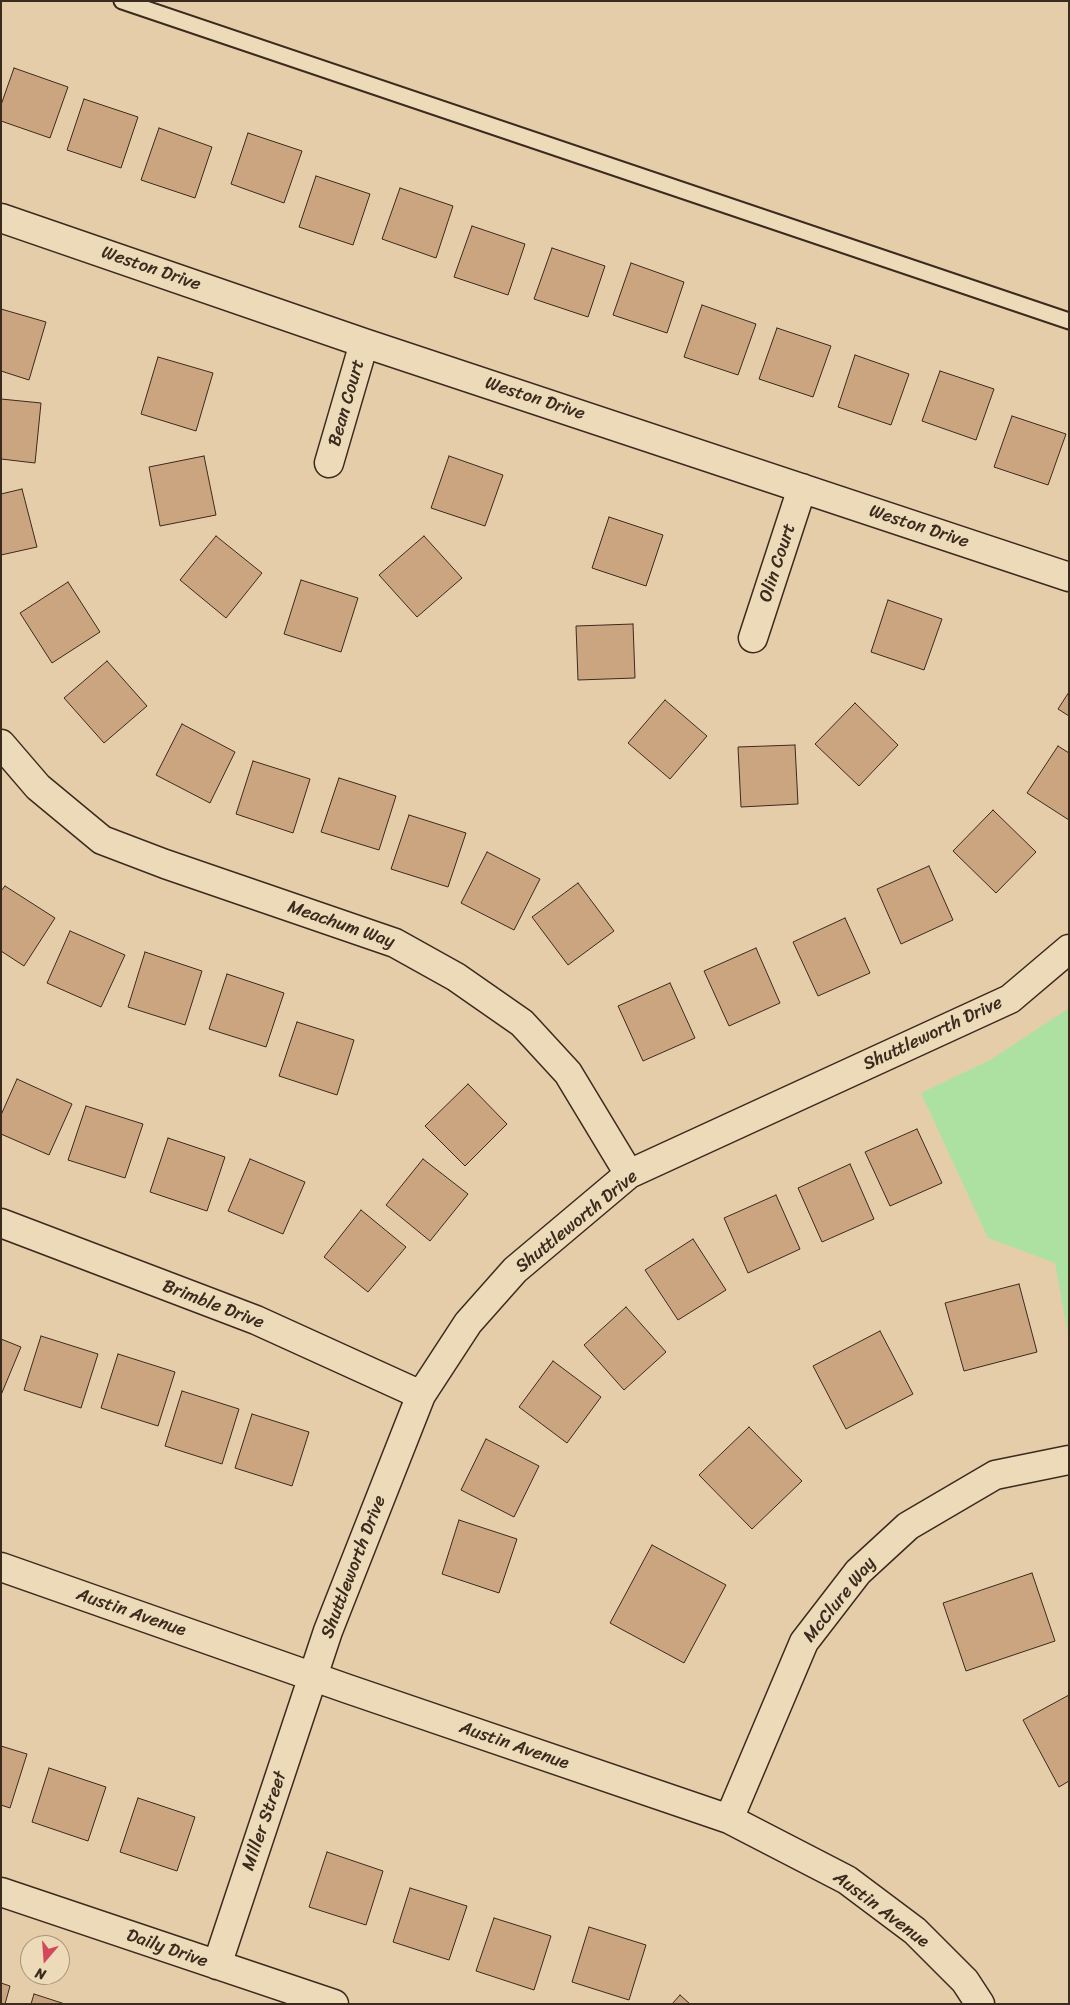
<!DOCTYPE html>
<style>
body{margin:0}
#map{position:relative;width:1070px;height:2005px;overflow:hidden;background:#e6cdaa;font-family:Sriracha,sans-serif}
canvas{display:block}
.frame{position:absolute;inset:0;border:2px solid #3b2a1e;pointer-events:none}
.north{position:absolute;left:20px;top:1935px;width:50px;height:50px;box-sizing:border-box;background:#eddab8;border:1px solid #a6947a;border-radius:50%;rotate:198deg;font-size:14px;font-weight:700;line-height:20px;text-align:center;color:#3b2a1e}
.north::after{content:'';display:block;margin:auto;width:18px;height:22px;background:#d1495b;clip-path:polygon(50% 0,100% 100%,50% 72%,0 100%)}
</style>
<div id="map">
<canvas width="1070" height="2005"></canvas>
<div class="frame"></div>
<div class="north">N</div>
</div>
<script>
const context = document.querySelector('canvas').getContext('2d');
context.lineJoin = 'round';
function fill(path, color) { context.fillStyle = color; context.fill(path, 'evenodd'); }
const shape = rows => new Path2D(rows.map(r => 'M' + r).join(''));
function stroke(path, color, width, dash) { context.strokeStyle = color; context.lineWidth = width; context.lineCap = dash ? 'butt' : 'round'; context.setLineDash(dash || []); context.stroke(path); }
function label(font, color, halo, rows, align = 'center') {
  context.font = font + ' Sriracha,sans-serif'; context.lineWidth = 4; context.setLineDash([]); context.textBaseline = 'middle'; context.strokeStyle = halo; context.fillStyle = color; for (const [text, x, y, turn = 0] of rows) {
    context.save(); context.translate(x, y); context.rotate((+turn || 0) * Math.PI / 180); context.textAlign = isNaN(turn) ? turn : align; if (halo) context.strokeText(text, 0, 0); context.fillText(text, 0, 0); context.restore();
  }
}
const green = shape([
 [1069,1008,1069,1340,1055,1263,988,1238,921,1093,992,1059]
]);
const building = shape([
 [14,68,68,87,50,138,1,121,1,105,14,68],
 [84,99,138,117,121,168,67,150,84,99],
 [159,128,212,147,195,198,141,180,159,128],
 [248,133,302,151,284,203,231,184,248,133],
 [316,176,370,194,353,245,299,227,316,176],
 [400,188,453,206,436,258,382,239,400,188],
 [472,226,525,244,508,295,454,277,472,226],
 [552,248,605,266,588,317,534,299,552,248],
 [631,263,684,282,667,333,613,315,631,263],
 [702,305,756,324,738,375,684,357,702,305],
 [1,309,46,322,29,380,1,371,1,309],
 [777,328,831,346,813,397,759,379,777,328],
 [855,355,909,374,891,425,838,407,855,355],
 [158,357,213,373,196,431,141,414,158,357],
 [940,371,994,389,976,440,922,421,940,371],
 [1,399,41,403,35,463,1,459,1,399],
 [1012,416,1066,434,1048,485,994,467,1012,416],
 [204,456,216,515,160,526,149,467,204,456],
 [449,456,503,475,485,526,431,508,449,456],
 [22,489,37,547,1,555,1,494,22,489],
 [609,517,663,535,646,586,592,568,609,517],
 [216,536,262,573,226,618,180,580,216,536],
 [424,536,462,578,417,617,379,575,424,536],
 [301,580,358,598,341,652,284,634,301,580],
 [68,582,100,632,52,663,20,613,68,582],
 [888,600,942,619,924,670,871,652,888,600],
 [633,624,635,678,578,680,576,626,633,624],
 [107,661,147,706,104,743,64,698,107,661],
 [1069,692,1069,716,1058,709,1069,692],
 [665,700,707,736,670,779,628,743,665,700],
 [855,703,898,745,859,786,815,744,855,703],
 [182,724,235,752,210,803,156,775,182,724],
 [795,745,798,804,741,807,738,747,795,745],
 [1058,746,1069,753,1069,820,1027,793,1058,746],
 [253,761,310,779,293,833,236,814,253,761],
 [339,778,396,796,379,850,321,832,339,778],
 [993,810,1036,852,996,893,953,851,993,810],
 [409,815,466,833,448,887,391,869,409,815],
 [487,852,540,879,514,930,461,903,487,852],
 [929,866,953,920,901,944,877,889,929,866],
 [578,883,614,931,568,965,532,917,578,883],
 [5,886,55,918,24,966,1,951,1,891,5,886],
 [845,918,870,973,818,996,793,942,845,918],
 [70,931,125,955,101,1007,47,983,70,931],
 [756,948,780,1003,729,1026,704,971,756,948],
 [145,952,202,971,185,1025,128,1007,145,952],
 [227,974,284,993,266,1047,209,1029,227,974],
 [670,983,695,1038,643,1061,618,1006,670,983],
 [297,1022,354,1040,337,1095,279,1076,297,1022],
 [17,1079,72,1104,49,1155,1,1134,1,1115,17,1079],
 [468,1084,507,1124,465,1166,425,1126,468,1084],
 [86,1106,143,1124,125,1178,68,1160,86,1106],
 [917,1129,942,1183,890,1206,865,1152,917,1129],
 [168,1138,225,1157,207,1211,150,1192,168,1138],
 [250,1159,305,1182,283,1234,228,1211,250,1159],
 [423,1159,468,1194,430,1241,386,1205,423,1159],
 [850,1164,874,1219,822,1242,798,1188,850,1164],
 [776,1195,800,1249,748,1273,724,1218,776,1195],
 [361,1210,406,1247,368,1292,324,1257,361,1210],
 [693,1239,726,1290,678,1320,645,1270,693,1239],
 [1019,1284,1037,1352,964,1371,945,1303,1019,1284],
 [626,1307,666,1352,624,1390,584,1345,626,1307],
 [880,1331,913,1394,846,1429,813,1366,880,1331],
 [41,1336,98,1354,81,1408,24,1390,41,1336],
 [1,1339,21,1347,1,1395,1,1339],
 [118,1354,175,1372,158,1426,101,1408,118,1354],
 [553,1361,601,1397,567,1443,519,1407,553,1361],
 [182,1391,239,1409,222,1464,165,1446,182,1391],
 [252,1414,309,1432,292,1486,235,1468,252,1414],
 [749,1427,802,1481,752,1529,699,1475,749,1427],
 [486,1439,539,1466,514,1517,461,1490,486,1439],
 [459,1520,517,1539,499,1593,442,1574,459,1520],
 [652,1545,726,1585,684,1663,610,1623,652,1545],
 [1032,1573,1055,1641,966,1671,943,1603,1032,1573],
 [1069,1695,1069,1781,1059,1787,1023,1720,1069,1695],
 [1,1746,27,1754,10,1808,1,1805,1,1746],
 [49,1768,106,1787,88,1841,32,1822,49,1768],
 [138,1798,195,1817,177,1871,120,1852,138,1798],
 [327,1852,383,1871,366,1925,309,1907,327,1852],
 [410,1888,467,1906,449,1960,393,1942,410,1888],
 [494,1918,551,1936,534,1990,476,1971,494,1918],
 [589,1927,646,1945,629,2000,572,1982,589,1927],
 [1,1983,10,1986,5,2004,1,2004,1,1983],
 [34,1994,65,2004,31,2004,34,1994],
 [680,1995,690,2004,672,2004,680,1995]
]);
const service = shape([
 [122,1,1069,321]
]);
const minor = shape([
 [1,218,364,343,1069,577],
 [329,463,364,343],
 [753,638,802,488],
 [1,744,38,787,102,840,165,864,395,943,456,977,522,1023,568,1073,629,1174],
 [1,1223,256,1320,421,1395],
 [1,1567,348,1689,729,1819,847,1880,915,1931,965,1981,980,2004],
 [729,1819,804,1642,858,1572,908,1526,995,1475,1069,1460],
 [1,1892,334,2004],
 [217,1965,328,1631,421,1395,468,1323,515,1270,629,1174,1010,999,1069,949]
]);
const streetNames = [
 ["Weston Drive",151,269,19],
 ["Weston Drive",535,399,18],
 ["Bean Court",347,403,-74],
 ["Weston Drive",919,527,18],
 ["Olin Court",778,563,-72],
 ["Meachum Way",341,925,19],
 ["Shuttleworth Drive",933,1034,-25],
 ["Shuttleworth Drive",577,1222,-39],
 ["Brimble Drive",213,1305,21],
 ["Shuttleworth Drive",354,1567,-69],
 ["McClure Way",840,1600,-51],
 ["Austin Avenue",131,1613,19],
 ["Austin Avenue",514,1746,19],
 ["Miller Street",265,1821,-71],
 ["Austin Avenue",881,1910,37],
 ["Daily Drive",167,1949,19]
];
fill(green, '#ade1a2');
fill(building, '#cba580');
stroke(building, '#3b2a1e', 1);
stroke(service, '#3b2a1e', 19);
stroke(minor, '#3b2a1e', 31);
stroke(service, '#eddab8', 15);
stroke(minor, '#eddab8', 28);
label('18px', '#3b2a1e', '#eddab8', streetNames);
</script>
